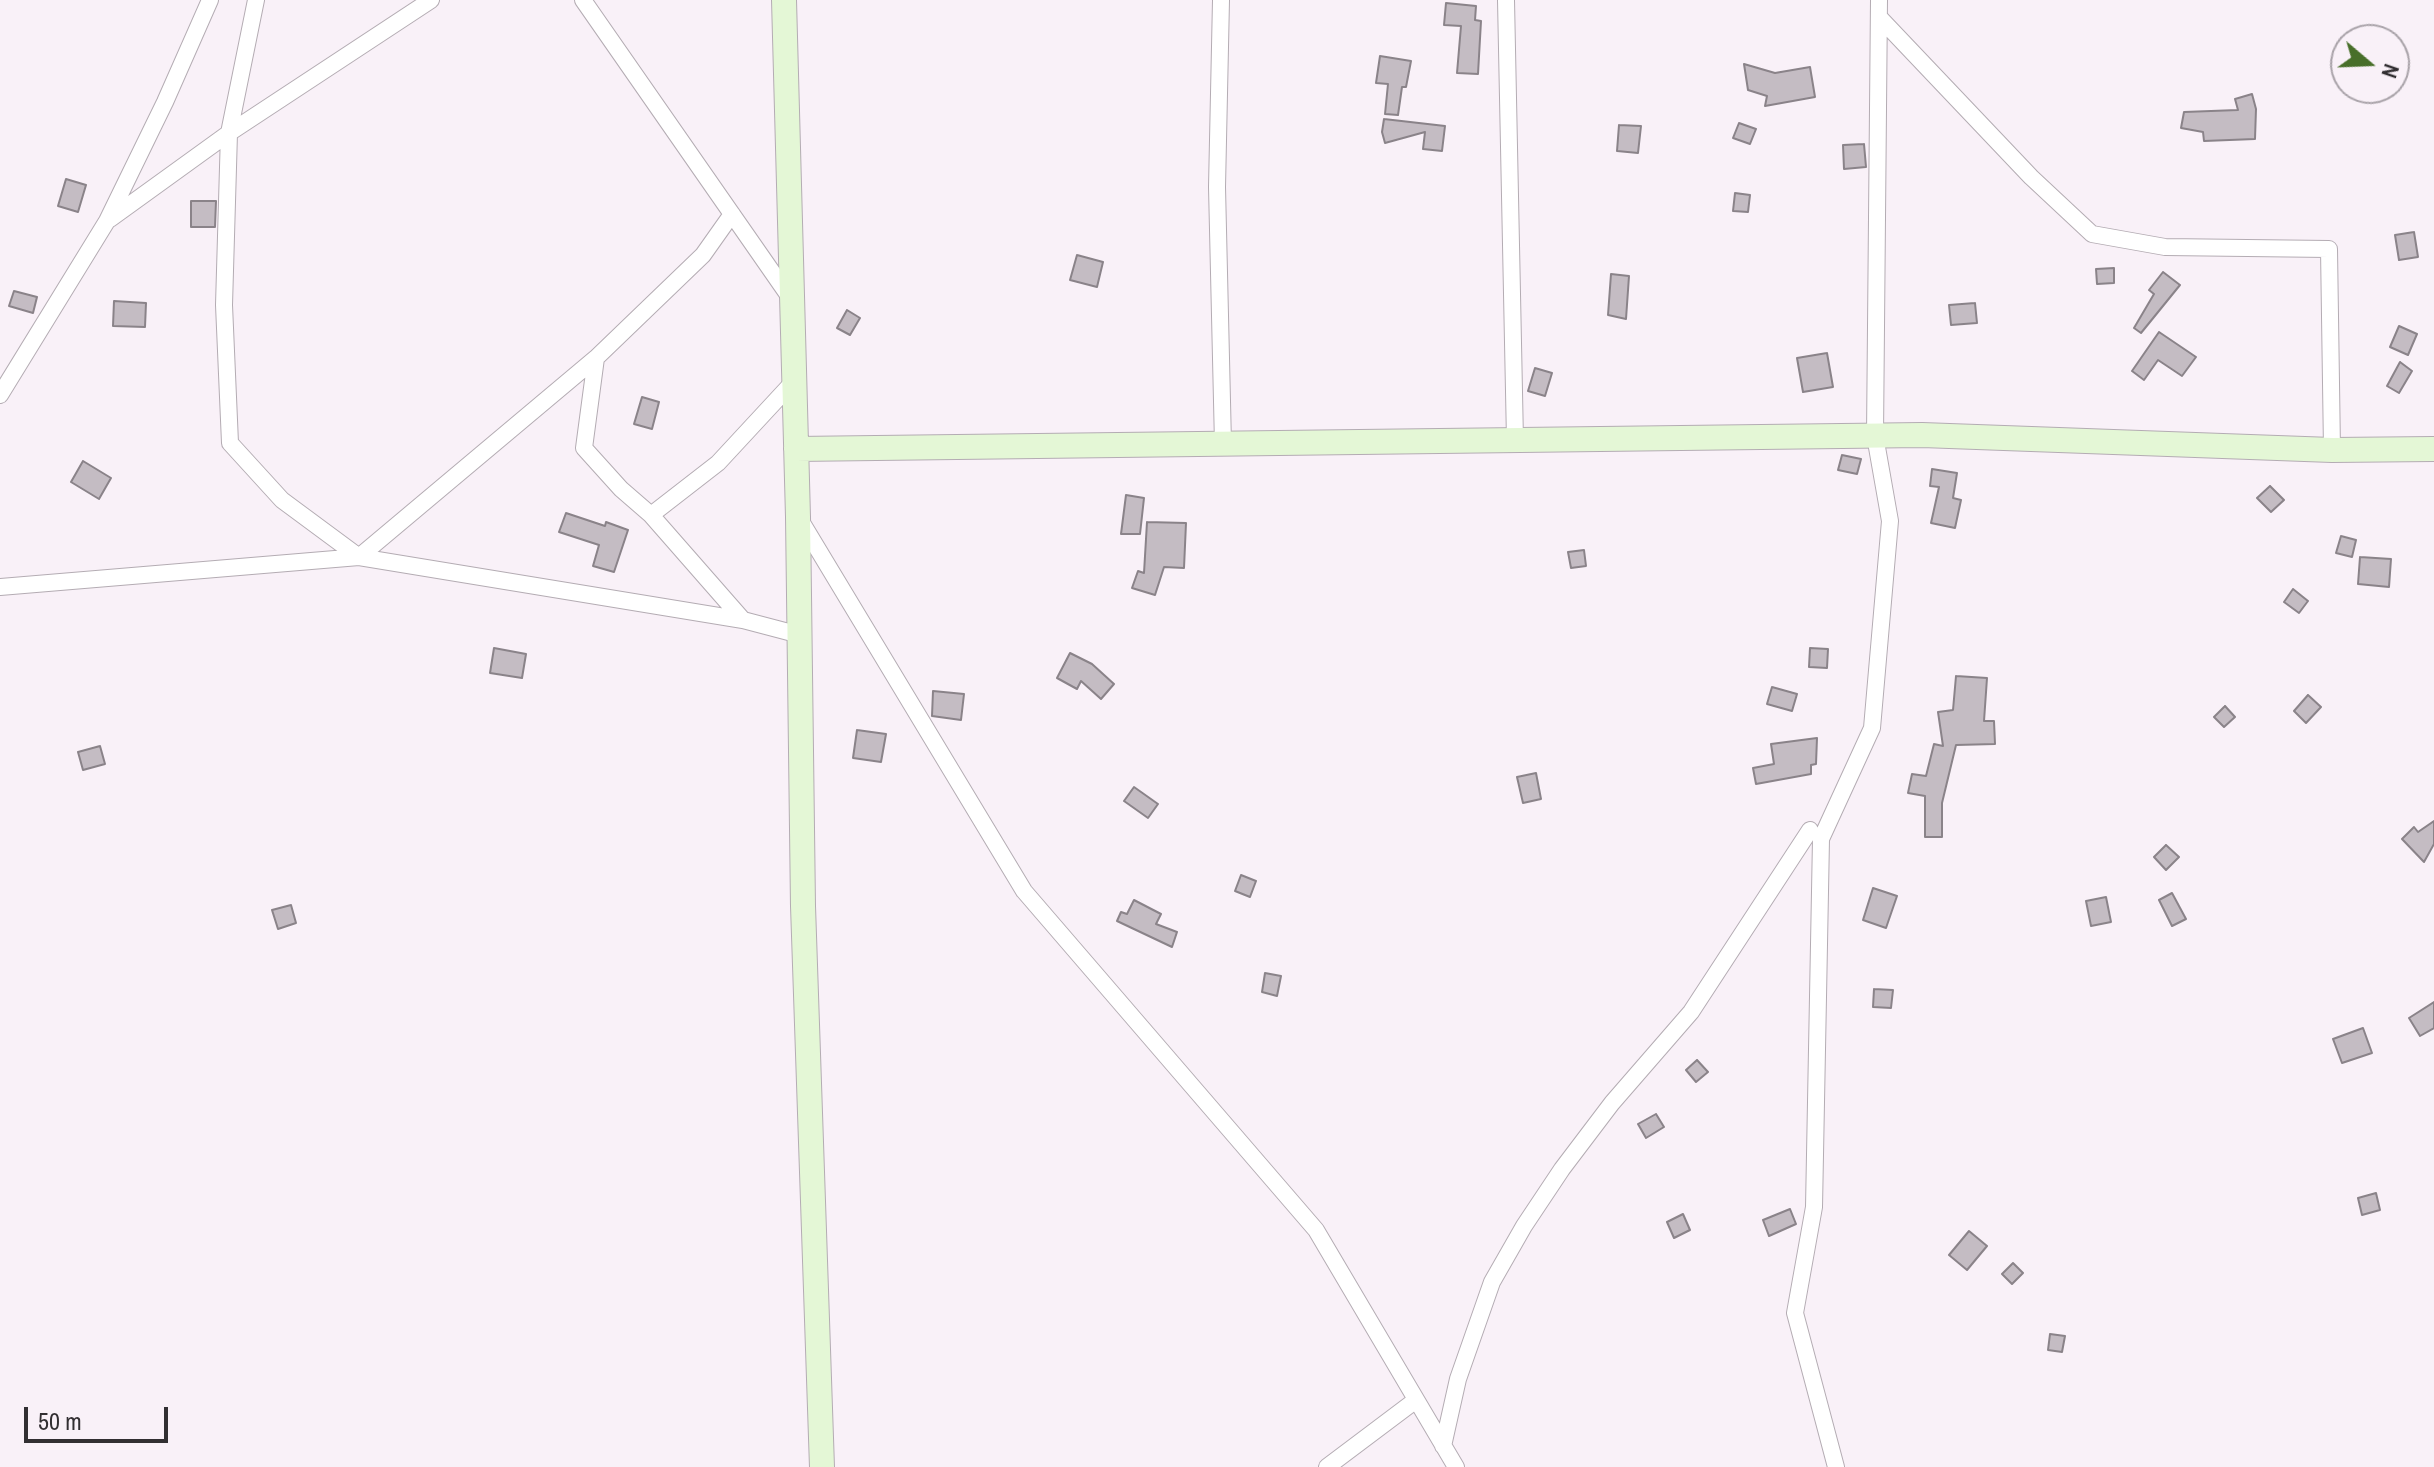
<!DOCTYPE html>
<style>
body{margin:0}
#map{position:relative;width:2434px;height:1467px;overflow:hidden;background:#f9f1f8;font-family:"Archivo Narrow",sans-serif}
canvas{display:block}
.north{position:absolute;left:2330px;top:24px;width:80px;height:80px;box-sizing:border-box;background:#f9f1f8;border:2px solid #a9a3a9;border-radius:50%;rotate:109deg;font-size:22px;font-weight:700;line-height:32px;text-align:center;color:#322f32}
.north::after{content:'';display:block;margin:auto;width:28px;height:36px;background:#486f2a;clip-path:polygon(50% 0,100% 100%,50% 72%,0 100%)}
.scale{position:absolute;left:24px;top:1407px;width:144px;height:36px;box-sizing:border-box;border:4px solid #322f32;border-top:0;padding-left:10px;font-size:24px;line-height:28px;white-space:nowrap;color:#322f32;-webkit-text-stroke:6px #f9f1f8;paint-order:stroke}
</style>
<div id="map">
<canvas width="2434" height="1467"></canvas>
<div class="north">N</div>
<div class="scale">50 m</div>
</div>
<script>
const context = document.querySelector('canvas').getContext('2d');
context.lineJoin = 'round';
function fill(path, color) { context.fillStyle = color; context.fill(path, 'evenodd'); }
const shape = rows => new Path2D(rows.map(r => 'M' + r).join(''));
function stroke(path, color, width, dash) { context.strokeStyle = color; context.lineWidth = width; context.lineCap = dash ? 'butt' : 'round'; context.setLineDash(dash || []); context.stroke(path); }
const building = shape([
 [1446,3,1476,6,1475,20,1481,21,1478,74,1457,73,1461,26,1444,25,1446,3],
 [1380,56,1411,61,1406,87,1402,87,1398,115,1385,114,1388,84,1376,83,1380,56],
 [1744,64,1775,73,1810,67,1815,97,1765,106,1767,96,1748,90,1744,64],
 [2252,94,2256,109,2255,139,2204,141,2203,132,2181,128,2184,112,2238,110,2235,99,2252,94],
 [1384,119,1445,126,1442,151,1423,149,1425,132,1385,143,1382,132,1384,119],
 [1739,123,1756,129,1750,144,1733,138,1739,123],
 [1619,125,1641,126,1638,153,1617,151,1619,125],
 [1864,144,1866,167,1844,169,1843,145,1864,144],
 [66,179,86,185,78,212,58,206,66,179],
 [1735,193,1750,195,1748,212,1733,211,1735,193],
 [191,201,216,201,215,227,191,227,191,201],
 [2414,232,2418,257,2399,260,2395,235,2414,232],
 [1077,255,1103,262,1097,287,1070,280,1077,255],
 [2114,268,2114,283,2097,284,2096,269,2114,268],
 [2163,272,2180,285,2141,333,2134,328,2154,294,2149,290,2163,272],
 [1611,274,1629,276,1626,319,1608,315,1611,274],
 [14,291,37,297,33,313,9,306,14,291],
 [114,301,146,303,145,327,113,326,114,301],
 [1975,303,1977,323,1951,325,1949,305,1975,303],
 [847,310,860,318,850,335,837,328,847,310],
 [2399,326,2417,334,2408,355,2390,347,2399,326],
 [2159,332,2196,357,2182,376,2158,360,2144,380,2132,371,2159,332],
 [1827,353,1833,387,1803,392,1797,358,1827,353],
 [2400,362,2412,371,2399,393,2387,386,2400,362],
 [1535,368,1552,373,1545,396,1528,391,1535,368],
 [642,397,659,402,652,429,634,424,642,397],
 [1842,455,1861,459,1857,474,1838,470,1842,455],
 [83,461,111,478,99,499,71,482,83,461],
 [1932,469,1957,473,1953,498,1961,500,1955,528,1931,523,1939,487,1930,486,1932,469],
 [2270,486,2284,500,2271,512,2257,498,2270,486],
 [1126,495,1144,498,1140,534,1121,534,1126,495],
 [566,513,605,526,606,522,628,530,614,572,593,566,599,545,559,532,566,513],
 [1147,522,1186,523,1184,568,1164,567,1155,595,1132,588,1138,571,1144,573,1147,522],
 [2341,536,2356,540,2352,557,2336,553,2341,536],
 [1584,550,1586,566,1571,568,1568,552,1584,550],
 [2360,557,2391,559,2389,587,2358,584,2360,557],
 [2293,589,2308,601,2299,613,2284,602,2293,589],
 [494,648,526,654,522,678,490,673,494,648],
 [1810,648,1828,649,1827,668,1809,667,1810,648],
 [1070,653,1092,664,1114,684,1101,699,1081,681,1077,689,1057,678,1070,653],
 [1956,676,1987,678,1984,721,1994,721,1995,744,1956,745,1942,803,1942,837,1925,837,1925,796,1908,793,1912,774,1926,776,1934,744,1943,746,1938,712,1953,710,1956,676],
 [1772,687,1797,694,1792,711,1767,704,1772,687],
 [933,691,964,694,961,720,932,716,933,691],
 [2308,695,2321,707,2306,723,2294,711,2308,695],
 [2225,706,2235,717,2224,727,2214,717,2225,706],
 [857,730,886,734,881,762,853,758,857,730],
 [1817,738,1816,764,1811,765,1811,774,1756,784,1753,768,1774,764,1771,744,1817,738],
 [100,746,105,764,83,770,78,752,100,746],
 [1536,773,1541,799,1523,803,1517,777,1536,773],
 [1134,787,1158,804,1148,818,1124,801,1134,787],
 [2434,821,2434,844,2424,862,2402,839,2414,827,2418,832,2434,821],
 [2166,845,2179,857,2166,870,2154,857,2166,845],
 [1241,875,1256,881,1250,897,1235,891,1241,875],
 [1873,888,1897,896,1886,928,1863,920,1873,888],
 [2172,893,2186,919,2172,926,2159,900,2172,893],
 [2106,897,2111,922,2091,926,2086,901,2106,897],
 [1134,900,1161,914,1156,924,1177,932,1172,947,1117,921,1121,912,1127,914,1134,900],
 [291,905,296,923,278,929,272,910,291,905],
 [1265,973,1281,976,1277,996,1262,992,1265,973],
 [1874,989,1893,990,1891,1008,1873,1007,1874,989],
 [2434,1002,2434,1028,2420,1036,2409,1018,2434,1002],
 [2363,1028,2372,1053,2342,1063,2333,1039,2363,1028],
 [1697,1060,1708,1072,1696,1082,1686,1070,1697,1060],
 [1656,1114,1664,1127,1646,1138,1638,1124,1656,1114],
 [2376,1193,2380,1210,2362,1215,2358,1198,2376,1193],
 [1790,1209,1796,1224,1769,1236,1763,1220,1790,1209],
 [1683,1214,1690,1230,1674,1238,1667,1222,1683,1214],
 [1969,1231,1987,1246,1967,1270,1949,1255,1969,1231],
 [2013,1263,2023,1273,2012,1284,2002,1274,2013,1263],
 [2050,1334,2065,1336,2062,1352,2048,1350,2050,1334]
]);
const street = shape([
 [431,0,229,133,224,305,230,443,282,500,359,557,743,620],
 [583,0,791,299],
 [1221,0,1217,187,1223,444],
 [1506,0,1515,440],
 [1879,17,2031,177,2092,234,2165,247,2329,249,2332,450],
 [732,214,703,255,596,358,584,448,621,489,651,515,718,463,794,381],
 [110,219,229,133,256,0],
 [0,395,107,221,165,102,210,0],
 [651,515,743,620,800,635],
 [799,518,1024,891,1316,1230,1456,1467],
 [0,587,359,557,596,358],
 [1443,1446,1458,1379,1492,1282,1524,1226,1562,1169,1612,1103,1691,1012,1810,830],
 [1327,1467,1416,1400],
 [1836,1467,1795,1313,1814,1207,1821,839,1872,728,1890,521,1875,436,1879,0]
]);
const secondary = shape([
 [784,0,798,517,803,906,822,1467],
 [796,449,1922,435,2332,450,2434,449]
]);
fill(building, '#c4bcc3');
stroke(building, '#8a8389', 2);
stroke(street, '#b4acb3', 18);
stroke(secondary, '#b4acb3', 26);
stroke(street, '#fff', 16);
stroke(secondary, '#e4f7d6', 24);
</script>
